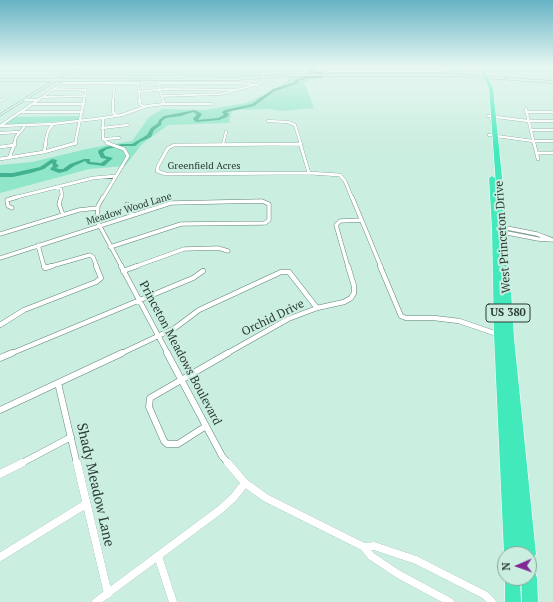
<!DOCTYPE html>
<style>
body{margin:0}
#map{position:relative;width:553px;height:602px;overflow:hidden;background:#caeee0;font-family:"PT Serif",serif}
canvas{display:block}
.north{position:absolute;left:497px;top:546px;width:40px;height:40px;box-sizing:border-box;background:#caeee0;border:1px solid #8ba69c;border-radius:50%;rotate:268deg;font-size:11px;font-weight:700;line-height:16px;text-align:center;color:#2c3a35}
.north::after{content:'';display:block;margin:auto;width:14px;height:18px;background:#832996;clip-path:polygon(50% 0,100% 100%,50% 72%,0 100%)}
</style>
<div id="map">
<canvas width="553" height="602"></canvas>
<div class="north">N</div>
</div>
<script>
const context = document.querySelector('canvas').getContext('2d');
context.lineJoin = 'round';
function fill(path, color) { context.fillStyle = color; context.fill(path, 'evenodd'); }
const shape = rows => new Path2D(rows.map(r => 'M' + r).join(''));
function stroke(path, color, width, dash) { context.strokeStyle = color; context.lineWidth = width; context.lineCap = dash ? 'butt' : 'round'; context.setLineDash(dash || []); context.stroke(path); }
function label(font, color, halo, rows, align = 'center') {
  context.font = font + ' "PT Serif",serif'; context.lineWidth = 4; context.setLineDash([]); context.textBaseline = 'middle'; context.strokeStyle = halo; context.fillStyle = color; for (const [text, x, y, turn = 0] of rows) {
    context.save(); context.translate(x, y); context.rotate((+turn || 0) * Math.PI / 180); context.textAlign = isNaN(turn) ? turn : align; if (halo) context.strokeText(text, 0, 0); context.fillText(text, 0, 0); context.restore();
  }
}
const built = shape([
 [76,67,138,67,126,77,60,78]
]);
const green = shape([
 [138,67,258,67,254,70,258,76,126,77],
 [290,76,328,76,304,82,314,108,282,111,268,109,232,110,229,123,168,125,142,144,125,166,89,169,0,193,0,165,32,162,91,148,132,141,149,117,163,109,204,110,246,103,270,92,274,89,287,82],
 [80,116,79,120,2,125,15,117]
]);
const river = shape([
 [306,67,315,68,312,71,322,72,325,75,321,78,308,78,298,81,299,83,275,91,254,106,227,112,229,114,227,117,219,120,196,122,193,119,197,114,193,112,181,116,166,118,162,121,161,125,154,130,151,137,140,142,135,146,122,146,107,149,103,152,105,156,113,158,104,166,88,164,85,161,74,166,67,171,59,173,51,170,50,169,53,166,52,163,44,169,31,173,13,177,0,177,0,173,13,173,40,167,52,159,57,160,56,163,59,166,56,168,59,169,63,169,70,164,84,159,90,159,90,162,101,163,107,159,101,158,98,152,99,150,106,147,122,144,132,144,147,135,151,128,158,123,159,120,164,116,195,110,202,114,198,120,218,118,224,115,222,112,225,110,252,104,273,89,295,82,294,80,308,76,321,75,308,72,311,69,306,67]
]);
const streetFar6 = shape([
 [330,71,445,71],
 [55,89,86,90,84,101],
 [138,92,166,89,234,90],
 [162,96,221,94,259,84,264,81,263,77],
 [44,97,85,96],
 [25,100,39,100],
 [0,101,5,98],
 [36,101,63,83,138,83,140,101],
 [113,101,115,83],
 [163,101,158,84,160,83,239,83,258,85]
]);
const streetFar5 = shape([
 [113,100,113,112,117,116],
 [139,100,140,104,144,107],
 [163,100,164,104],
 [33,104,84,104],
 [526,109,534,144],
 [20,112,82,112],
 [526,112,553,112],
 [488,116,528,121,553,121],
 [103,118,103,139,110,144],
 [268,121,288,122,295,125,301,144],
 [0,126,53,124,103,118,122,115,147,106,164,104,212,104],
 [0,126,38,100],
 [102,128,128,125],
 [531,130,553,130],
 [0,133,18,132],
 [489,135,533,141,553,141],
 [103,139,119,138],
 [14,144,16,137,25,126],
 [45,144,48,131,53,124],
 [75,144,84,100],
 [223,144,226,132],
 [279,144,301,144]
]);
const streetFar4 = shape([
 [300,143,309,173],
 [534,143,538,159],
 [301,144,174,145,168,148,158,166,157,171,166,174,309,173,340,175,345,181,352,198],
 [0,147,15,145],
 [44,152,46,143],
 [537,153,553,153],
 [9,158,15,143],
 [0,159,44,152,76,143],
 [60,186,62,194,61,198],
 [13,198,93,178,116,176],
 [103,198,128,156,124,149,107,143]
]);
const streetFar3 = shape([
 [61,197,59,204,63,215],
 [103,197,98,206,97,221,122,267],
 [352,197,381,267],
 [127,204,127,207,132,215],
 [12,208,8,206,7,200,17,197],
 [502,227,537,234,553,240,538,239,502,232],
 [0,234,79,210,97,208],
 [38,245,44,267],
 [0,258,171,203,262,201,269,204,269,220,265,223,181,224,110,247],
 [48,267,90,255,93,257,97,267],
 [134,267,184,249,218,248,228,251],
 [348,267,336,225,340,221,361,220]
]);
const streetFar2 = shape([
 [44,266,45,268,52,266],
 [121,266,168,354],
 [380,266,401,316,406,318,434,318,459,321,500,335],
 [123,271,137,266],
 [0,325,24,310,96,282,101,278,96,266],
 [10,354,193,278,203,271],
 [120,354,175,328,199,310,281,272,289,272,317,308],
 [226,354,288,319,317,308,344,302,351,298,354,293,354,286,348,266]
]);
const streetFar1 = shape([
 [167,353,222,456,229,464],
 [0,358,12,353],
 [58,383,77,464],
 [0,410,122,353],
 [206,426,178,444,167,444,164,441,149,407,150,398,228,353],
 [20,464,71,437]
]);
const street = shape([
 [77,463,108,594],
 [228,463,245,483,266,498,364,547,371,556,398,574,450,602],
 [0,474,22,463],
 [364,547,374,546,416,560,485,595,492,602],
 [158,556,173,602],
 [0,557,86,504],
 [96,602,221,509,234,497,245,483]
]);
const secondary = shape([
 [74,67,76,67,58,79,237,78,261,76,257,72,261,67,263,67,259,72,264,76,292,74,455,74,553,81,553,83,455,76,292,76,237,80,56,81,0,116,0,114,52,81,0,81,0,79,54,79,74,67]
]);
const highway = shape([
 [479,67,482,67,493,88,507,227,514,338,536,554,533,559,529,561,529,554,520,554,506,364,520,554,505,554,505,556,504,554,494,335,492,229,489,178,492,176,495,178,499,227,489,88,479,67],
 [529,570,535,572,537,578,538,602,522,602,521,578,529,578,529,570],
 [505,576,505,578,520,578,521,602,505,602,505,576]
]);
const farStreetnames = [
 ["Greenfield Acres",204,166],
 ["Meadow Wood Lane",129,209,-17]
];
const shields = [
 [508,313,44]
];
const shieldNames = [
 ["US 380",508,313]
];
const streetNames = [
 ["West Princeton Drive",503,237,-94],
 ["Orchid Drive",273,318,-26],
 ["Princeton Meadows Boulevard",180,353,62]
];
const nearStreetnames = [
 ["Shady Meadow Lane",95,485,77]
];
fill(built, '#b6e3d2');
fill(green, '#8fe6c8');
fill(river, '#43b291');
stroke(streetFar6, '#638478', 2.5);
stroke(streetFar5, '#638478', 3);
stroke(streetFar4, '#638478', 3.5);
stroke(streetFar3, '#638478', 4.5);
stroke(streetFar2, '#638478', 5.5);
stroke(streetFar1, '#638478', 7);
stroke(street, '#638478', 8);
stroke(secondary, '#638478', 1);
stroke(highway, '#fff', 1);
stroke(streetFar6, '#fff', 2);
stroke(streetFar5, '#fff', 2.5);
stroke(streetFar4, '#fff', 3);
stroke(streetFar3, '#fff', 3.5);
stroke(streetFar2, '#fff', 4.5);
stroke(streetFar1, '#fff', 6);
stroke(street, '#fff', 8);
fill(secondary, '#c6f8eb');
fill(highway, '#42e9bb');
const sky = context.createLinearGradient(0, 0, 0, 151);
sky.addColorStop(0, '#66b3c5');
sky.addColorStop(0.44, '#e7f7f1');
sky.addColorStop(1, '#e7f7f100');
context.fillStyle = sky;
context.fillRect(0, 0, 553, 151);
label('10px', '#2c3a35', '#caeee0', farStreetnames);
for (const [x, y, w] of shields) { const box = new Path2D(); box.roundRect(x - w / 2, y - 9, w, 18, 3); context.fillStyle = '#caeee0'; context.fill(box); stroke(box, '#2c3a35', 1); }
label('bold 11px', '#2c3a35', null, shieldNames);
label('12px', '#2c3a35', '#caeee0', streetNames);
label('14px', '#2c3a35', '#caeee0', nearStreetnames);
</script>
